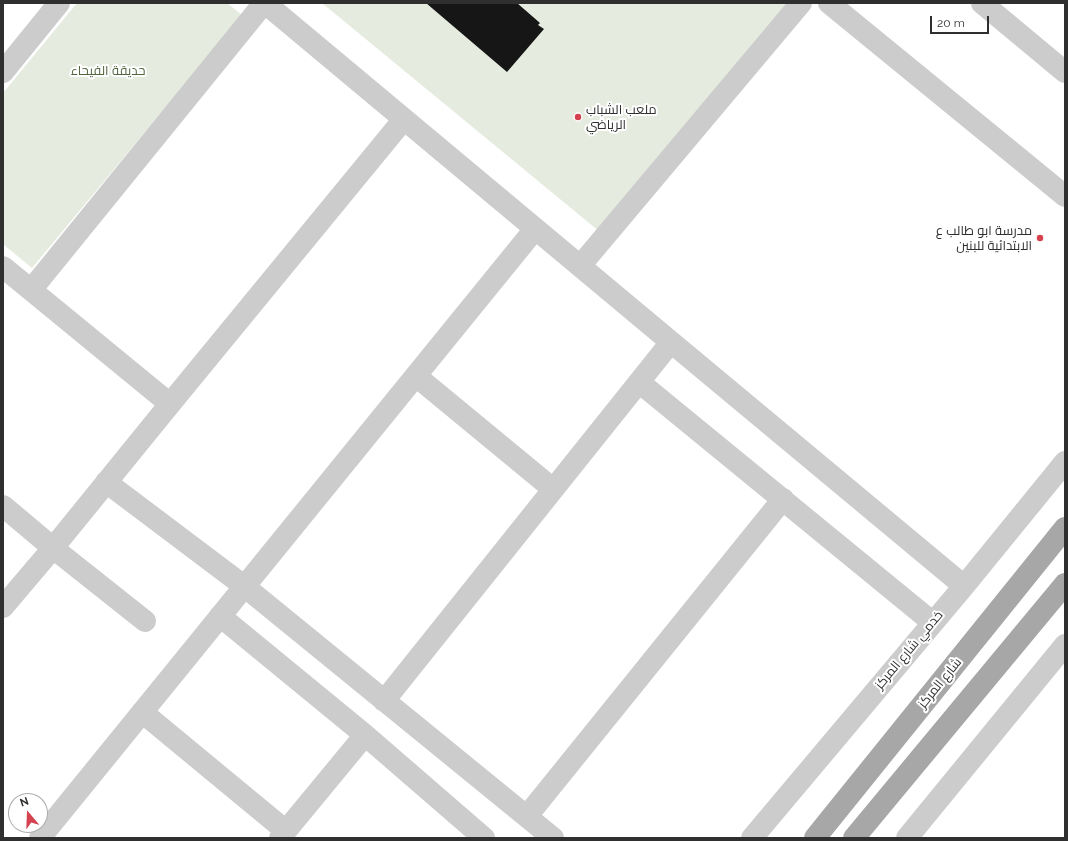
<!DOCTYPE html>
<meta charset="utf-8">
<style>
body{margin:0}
#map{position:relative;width:1068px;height:841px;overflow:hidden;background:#fff;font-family:Raleway,sans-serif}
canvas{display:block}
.frame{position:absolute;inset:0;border:4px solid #2f2f2f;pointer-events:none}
.north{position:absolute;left:8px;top:793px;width:40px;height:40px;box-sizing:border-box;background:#fff;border:1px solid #acacac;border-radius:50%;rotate:341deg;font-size:11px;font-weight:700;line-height:16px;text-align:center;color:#2f2f2f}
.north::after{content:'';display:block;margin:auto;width:14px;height:18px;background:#d44250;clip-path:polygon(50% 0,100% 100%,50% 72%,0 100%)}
.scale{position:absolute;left:930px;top:16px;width:59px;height:18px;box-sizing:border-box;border:2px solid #2f2f2f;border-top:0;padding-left:5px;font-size:12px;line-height:14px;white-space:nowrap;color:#2f2f2f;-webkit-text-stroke:3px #fff;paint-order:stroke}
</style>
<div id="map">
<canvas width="1068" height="841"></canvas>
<div class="frame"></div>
<div class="north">N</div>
<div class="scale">20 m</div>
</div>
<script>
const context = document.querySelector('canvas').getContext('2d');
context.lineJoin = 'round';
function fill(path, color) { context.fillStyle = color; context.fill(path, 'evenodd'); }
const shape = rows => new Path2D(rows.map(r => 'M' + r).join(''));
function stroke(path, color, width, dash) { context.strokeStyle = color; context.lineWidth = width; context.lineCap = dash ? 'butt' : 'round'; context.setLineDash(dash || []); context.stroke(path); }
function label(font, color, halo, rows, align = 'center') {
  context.font = font + ' Raleway,Cairo,sans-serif'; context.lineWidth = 4; context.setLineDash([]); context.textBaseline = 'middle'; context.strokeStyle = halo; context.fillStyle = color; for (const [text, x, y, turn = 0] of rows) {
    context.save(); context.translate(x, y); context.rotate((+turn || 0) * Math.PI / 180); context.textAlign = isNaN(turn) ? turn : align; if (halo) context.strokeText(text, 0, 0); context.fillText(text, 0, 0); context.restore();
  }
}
const green = shape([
 [77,3,227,3,242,15,32,268,3,244,3,93],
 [322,3,789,3,600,232]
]);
const building = shape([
 [426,3,517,3,540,23,538,25,544,29,507,72]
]);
const minor = shape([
 [265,3,671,342,964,586],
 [829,3,1065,196],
 [982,3,1065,72],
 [3,72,59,3],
 [580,266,801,3],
 [3,267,170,404],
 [31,290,264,3],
 [416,376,553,489],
 [639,382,932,622],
 [106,482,244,586,553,838],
 [3,506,53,548,145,621],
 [3,607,53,548,170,404,404,119],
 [220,616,365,735,484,838],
 [384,701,671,342],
 [142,712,286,831],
 [527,816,783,499],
 [40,838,535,229],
 [280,838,365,735],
 [752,838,964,586,1065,462],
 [907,838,1065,645]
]);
const major = shape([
 [815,838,1065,528],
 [854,838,1065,584]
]);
const markers = [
 [578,117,4,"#d44250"],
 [1040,238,4,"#d44250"]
];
const parkNames = [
 ["حديقة الفيحاء",108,71]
];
const poiNames = [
 ["ملعب الشباب",586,110],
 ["الرياضي",586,125],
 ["مدرسة ابو طالب ع",1032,231,"right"],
 ["الابتدائية للبنين",1032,246,"right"]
];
const streetNames = [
 ["خدمي شارع المركز",909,650,-50],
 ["شارع المركز",940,683,-51]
];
fill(green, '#e5ebde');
fill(building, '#161616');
stroke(minor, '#ccc', 22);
stroke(major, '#a7a7a7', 22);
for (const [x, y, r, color] of markers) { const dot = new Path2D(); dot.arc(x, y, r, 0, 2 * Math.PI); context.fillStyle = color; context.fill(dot); stroke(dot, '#fff', 1.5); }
label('13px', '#536640', '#fff', parkNames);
label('13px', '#2f2f2f', '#fff', poiNames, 'left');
label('13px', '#2f2f2f', '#fff', streetNames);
</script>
